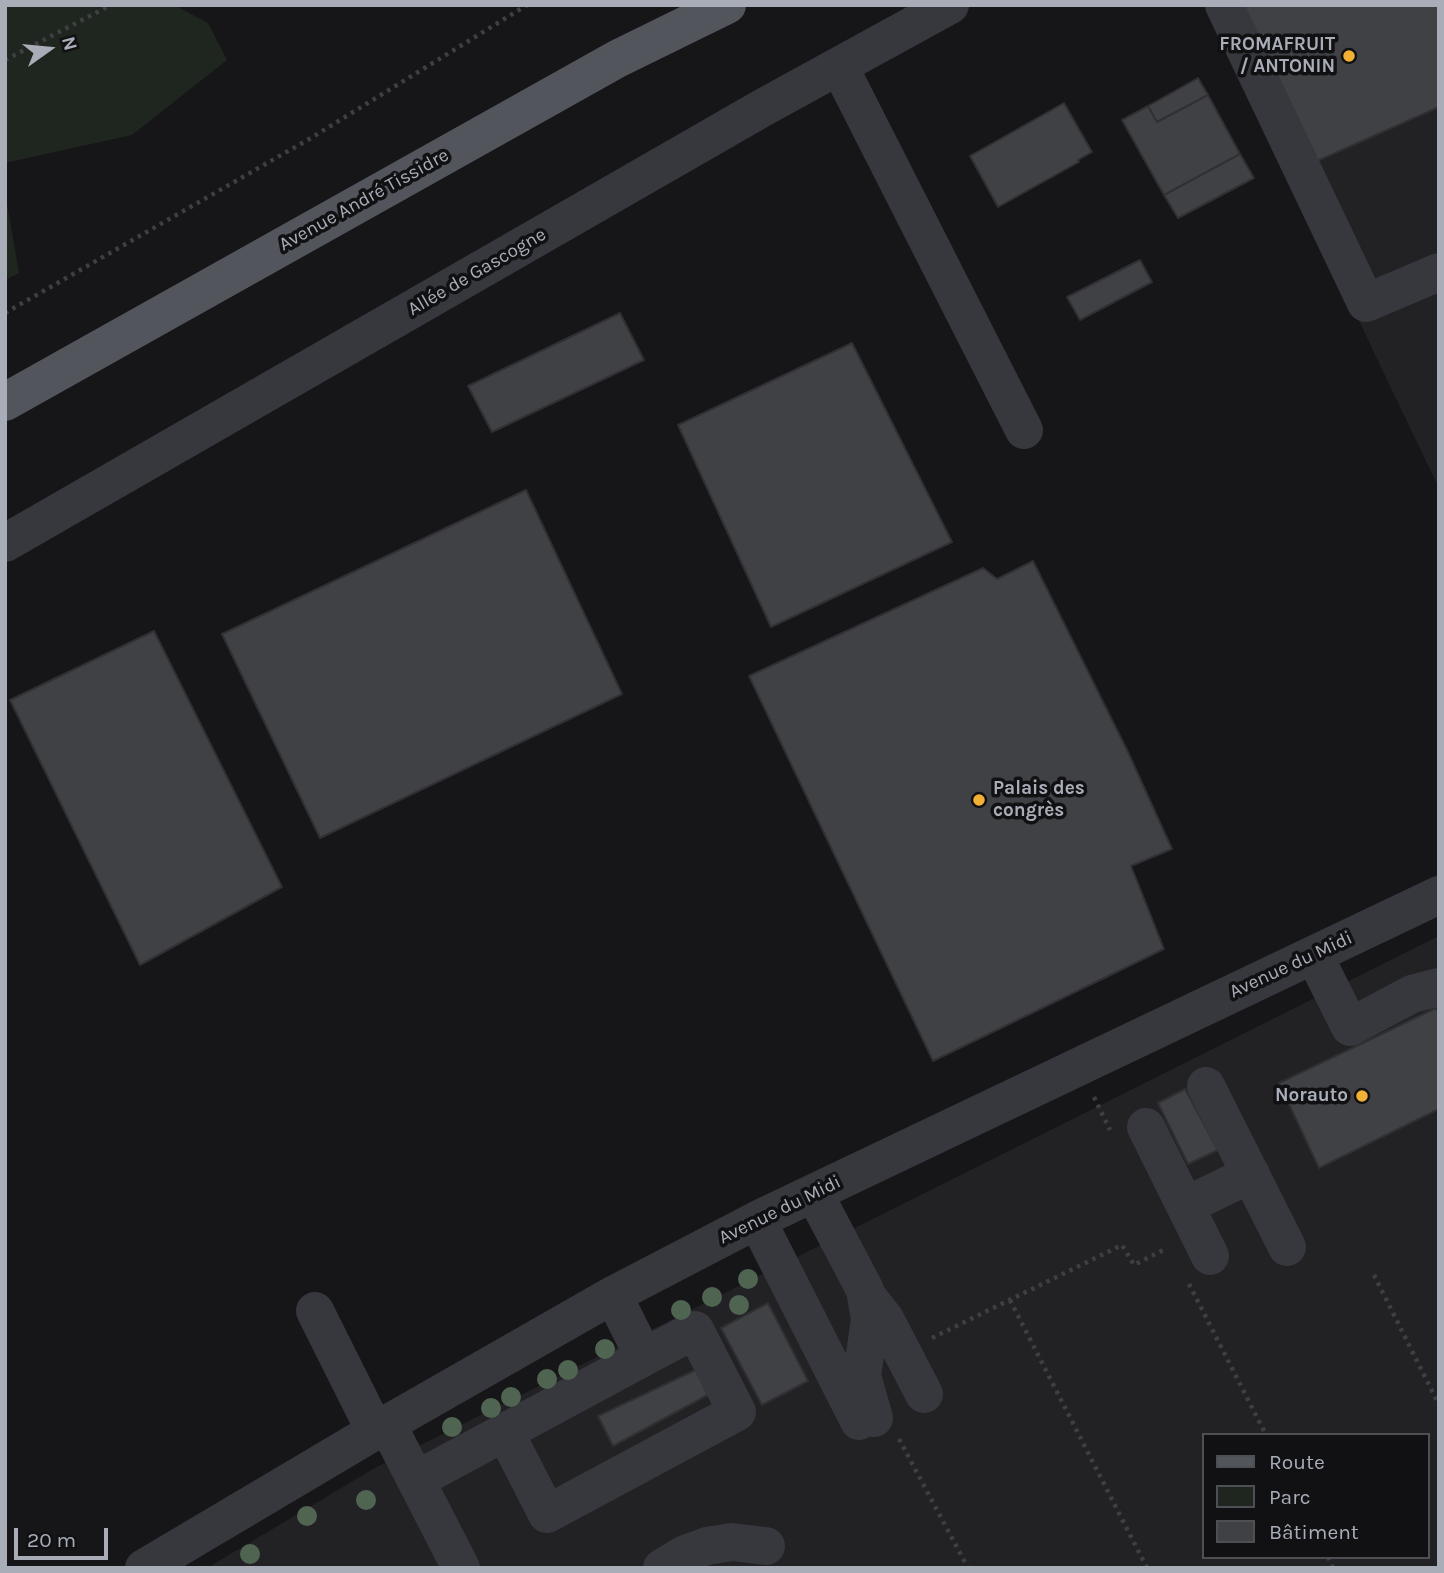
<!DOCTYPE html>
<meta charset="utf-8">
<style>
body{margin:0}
#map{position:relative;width:1444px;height:1573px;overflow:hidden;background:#161618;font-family:Karla,sans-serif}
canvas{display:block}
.frame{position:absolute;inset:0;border:7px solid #a8adb8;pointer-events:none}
.legend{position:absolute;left:1202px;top:1433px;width:228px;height:126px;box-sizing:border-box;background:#111113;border:2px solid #4d4f55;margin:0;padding:9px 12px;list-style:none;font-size:21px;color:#a8adb8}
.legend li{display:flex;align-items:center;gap:14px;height:35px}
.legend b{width:35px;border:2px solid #4d4f55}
.north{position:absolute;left:14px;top:14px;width:70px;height:70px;-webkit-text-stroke:5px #111113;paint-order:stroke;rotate:75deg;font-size:19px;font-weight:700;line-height:28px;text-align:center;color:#a8adb8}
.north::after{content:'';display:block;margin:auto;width:24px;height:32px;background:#a8adb8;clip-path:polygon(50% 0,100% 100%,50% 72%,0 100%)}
.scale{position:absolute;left:14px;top:1528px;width:94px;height:32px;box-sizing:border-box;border:4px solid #a8adb8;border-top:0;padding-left:9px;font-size:21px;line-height:24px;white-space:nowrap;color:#a8adb8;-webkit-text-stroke:5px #111113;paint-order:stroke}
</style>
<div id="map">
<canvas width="1444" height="1573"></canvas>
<div class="frame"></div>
<ul class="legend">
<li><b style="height:9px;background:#53555c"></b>Route</li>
<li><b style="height:19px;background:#1e261f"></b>Parc</li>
<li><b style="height:19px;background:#404145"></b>Bâtiment</li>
</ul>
<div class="north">N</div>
<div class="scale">20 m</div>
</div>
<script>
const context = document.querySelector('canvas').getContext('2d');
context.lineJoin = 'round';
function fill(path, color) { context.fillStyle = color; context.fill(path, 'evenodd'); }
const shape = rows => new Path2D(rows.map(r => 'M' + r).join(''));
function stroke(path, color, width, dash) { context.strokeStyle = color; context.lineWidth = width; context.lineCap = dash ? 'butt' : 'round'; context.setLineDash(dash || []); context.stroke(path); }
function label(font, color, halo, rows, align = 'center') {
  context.font = font + ' Karla,sans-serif'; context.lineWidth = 7; context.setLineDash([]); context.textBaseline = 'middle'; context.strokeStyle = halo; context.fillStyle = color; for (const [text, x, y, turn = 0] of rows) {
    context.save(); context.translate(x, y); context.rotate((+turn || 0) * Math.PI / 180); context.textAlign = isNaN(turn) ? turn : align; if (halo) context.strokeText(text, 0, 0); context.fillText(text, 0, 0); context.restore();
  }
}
const built = shape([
 [1209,5,1439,5,1439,488,1389,384],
 [1439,936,1439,1568,207,1568,373,1469],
 [1204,1435,1428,1435,1428,1557,1204,1557]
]);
const green = shape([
 [5,5,174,5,208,23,227,60,132,135,5,163],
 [5,192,19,273,5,280]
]);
const building = shape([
 [1235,5,1439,5,1439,107,1308,165,1235,5],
 [1198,78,1208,95,1157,122,1148,106,1198,78],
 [1208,95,1240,154,1164,195,1122,120,1148,106,1157,122,1208,95],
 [1064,103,1092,152,1078,160,1079,162,998,207,970,156,1064,103],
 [1240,154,1254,178,1178,218,1164,195,1240,154],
 [1140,260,1152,282,1080,320,1067,297,1140,260],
 [620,313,644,360,492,432,468,386,620,313],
 [852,343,952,542,771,627,678,425,852,343],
 [526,490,622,694,320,838,222,634,526,490],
 [1033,561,1128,752,1172,849,1131,866,1164,949,933,1061,749,676,983,568,997,579,1033,561],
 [154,631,282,887,140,965,10,700,154,631],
 [1436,1008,1439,1013,1439,1109,1319,1168,1279,1083,1436,1008],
 [1185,1089,1218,1150,1188,1164,1158,1103,1185,1089],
 [768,1303,808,1381,762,1405,721,1328,768,1303],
 [704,1366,717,1390,613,1446,598,1416,704,1366]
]);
const path = shape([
 [5,60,111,5],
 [5,313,311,138,527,5],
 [1094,1097,1110,1130],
 [1374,1275,1439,1405],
 [1189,1284,1266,1435],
 [1010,1300,1147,1568],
 [932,1338,1122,1245,1134,1265,1167,1248],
 [899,1439,968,1568],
 [1328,1557,1333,1568]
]);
const minor = shape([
 [1224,5,1366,303,1439,272],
 [839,66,1024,430],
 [5,543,764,107,950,5],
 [1314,955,1350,1027,1412,994,1439,987],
 [1206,1086,1287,1247],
 [1146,1127,1210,1256],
 [814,1193,865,1290,870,1319,862,1376,874,1418],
 [1185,1206,1251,1174],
 [757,1220,859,1421],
 [866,1295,885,1319,924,1394],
 [315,1311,375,1431],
 [387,1424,461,1568],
 [505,1432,547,1514,737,1412,695,1330,644,1357],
 [416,1480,644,1357,613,1295],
 [144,1568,387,1424,613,1295,757,1220,1439,895],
 [662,1568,685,1554,707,1546,732,1542,766,1546]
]);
const major = shape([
 [5,402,617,59,727,5]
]);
const trees = [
 [748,1279],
 [712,1297],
 [739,1305],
 [681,1310],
 [605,1349],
 [568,1370],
 [547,1379],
 [511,1397],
 [491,1408],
 [452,1427],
 [366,1500],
 [307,1516],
 [250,1554]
];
const markers = [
 [1349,56,7,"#f2b134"],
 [979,800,7,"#f2b134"],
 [1362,1096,7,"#f2b134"]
];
const poiNames = [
 ["FROMAFRUIT",1335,45],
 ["/ ANTONIN",1335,67],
 ["Palais des",993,789,"left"],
 ["congrès",993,811,"left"],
 ["Norauto",1348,1096]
];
const streetNames = [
 ["Avenue André Tissidre",364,200,-29],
 ["Allée de Gascogne",477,272,-30],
 ["Avenue du Midi",1291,965,-25],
 ["Avenue du Midi",780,1210,-26]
];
fill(built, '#222225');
fill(green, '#1e261f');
fill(building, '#404145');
stroke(building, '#303034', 2);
stroke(path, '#3d3f44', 4.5, [3.5, 5]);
stroke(minor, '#37383d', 38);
stroke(major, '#53555c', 38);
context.fillStyle = '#506452';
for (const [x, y] of trees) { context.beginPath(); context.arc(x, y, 10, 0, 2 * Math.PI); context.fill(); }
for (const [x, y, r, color] of markers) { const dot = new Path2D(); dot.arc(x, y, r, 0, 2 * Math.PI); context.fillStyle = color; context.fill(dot); stroke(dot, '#111113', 2.5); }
label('bold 19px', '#a8adb8', '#111113', poiNames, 'right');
label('19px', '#a8adb8', '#111113', streetNames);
</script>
